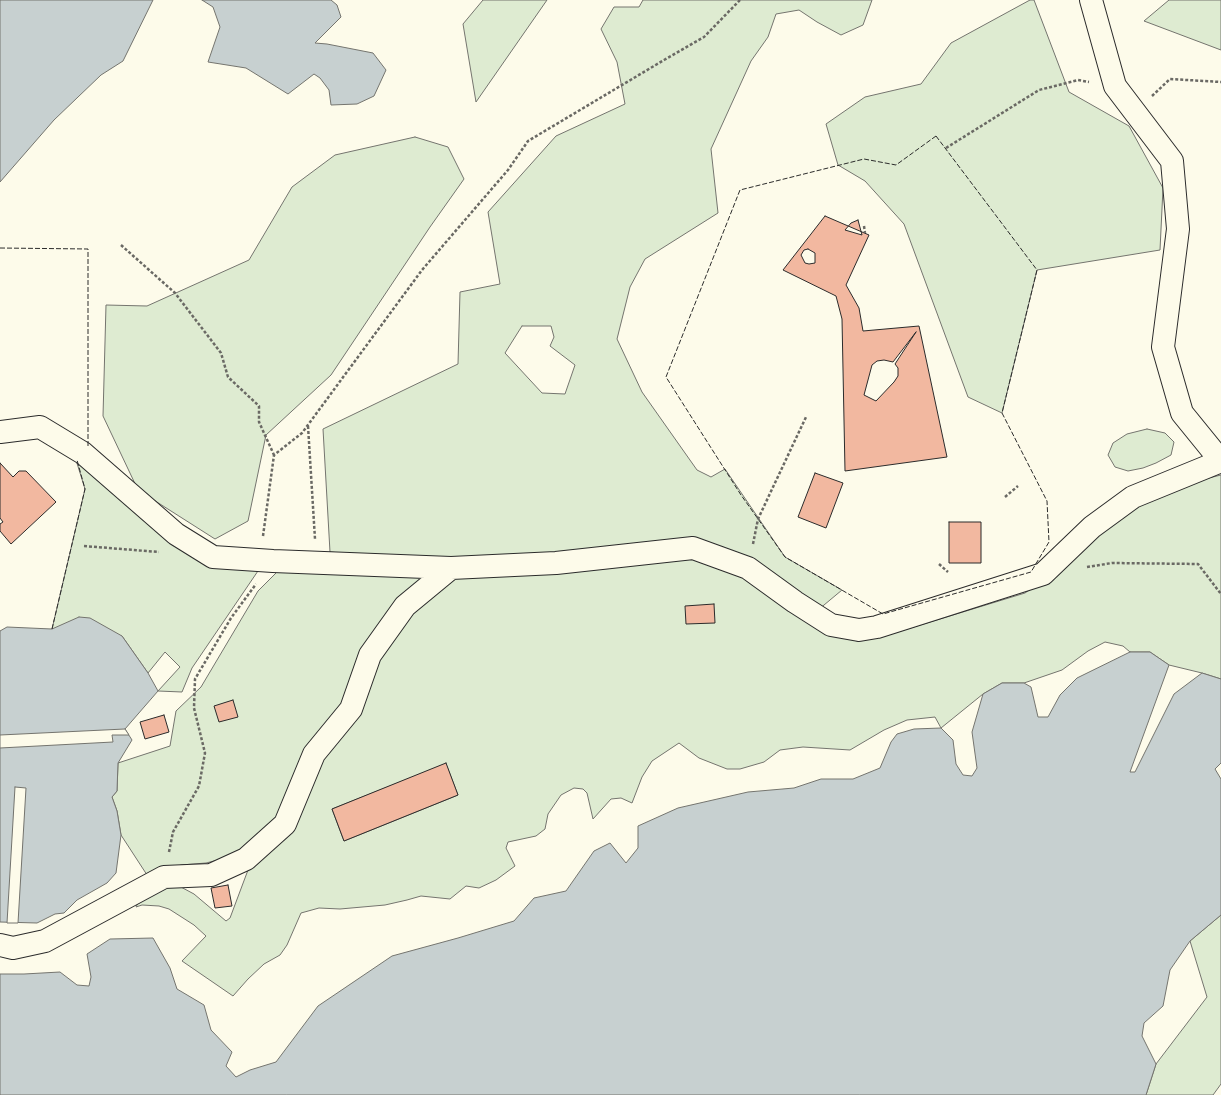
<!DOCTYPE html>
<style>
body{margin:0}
canvas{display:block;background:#fdfbea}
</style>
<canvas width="1221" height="1095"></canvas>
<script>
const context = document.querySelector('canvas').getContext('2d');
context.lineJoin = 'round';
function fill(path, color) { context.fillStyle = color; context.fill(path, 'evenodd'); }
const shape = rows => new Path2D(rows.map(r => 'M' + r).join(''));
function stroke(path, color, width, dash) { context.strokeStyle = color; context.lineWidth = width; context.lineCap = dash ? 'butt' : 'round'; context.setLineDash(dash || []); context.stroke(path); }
const green = shape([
 [483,0,547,0,476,102,463,24,483,0],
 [643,0,872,0,863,25,841,35,817,22,799,10,776,14,768,37,751,61,711,149,718,213,645,259,630,287,617,339,642,392,697,470,711,477,725,469,785,557,842,590,818,610,713,547,458,560,361,555,330,552,323,429,458,364,460,292,500,284,488,212,556,136,625,104,617,62,601,29,614,7,639,7,643,0],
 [522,326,551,326,554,337,550,346,575,365,565,394,542,393,505,353,522,326],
 [1030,0,1034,0,1069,92,1129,126,1163,188,1160,250,1037,270,1002,413,968,397,904,224,865,181,838,165,826,124,865,97,921,84,951,43,1030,0],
 [1169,0,1221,0,1221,50,1144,21,1169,0],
 [415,137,448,147,464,179,430,227,331,375,266,435,248,521,215,539,138,490,103,416,106,305,147,306,249,260,292,187,335,155,415,137],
 [1147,429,1165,433,1174,442,1171,455,1156,463,1143,468,1128,471,1115,467,1108,455,1113,443,1127,434,1147,429],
 [76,460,140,516,260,568,192,668,182,692,158,691,180,667,165,652,148,673,122,636,52,629,85,489,76,460],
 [1221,475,1221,679,1202,673,1169,665,1150,652,1130,652,1123,646,1105,642,1088,651,1062,670,1024,683,1002,683,983,694,941,728,935,717,907,720,884,730,850,750,803,747,780,750,764,762,740,769,727,769,699,758,679,743,652,761,642,777,632,803,621,798,611,799,593,819,587,793,583,789,574,788,561,795,548,814,545,829,536,836,508,842,506,848,515,866,496,880,479,888,466,886,450,899,421,896,407,900,385,905,340,909,319,908,301,913,287,945,280,955,264,964,248,979,233,996,182,961,206,936,194,925,169,909,159,906,142,905,136,907,144,890,179,886,194,894,226,921,230,918,248,870,230,857,206,863,181,865,149,878,121,835,117,811,112,797,117,791,118,763,170,746,176,711,201,687,258,591,277,572,647,559,693,559,752,581,857,641,894,633,1025,593,1050,576,1138,503,1184,484,1221,475],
 [446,764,458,795,344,841,332,809,446,764],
 [1221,915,1221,1084,1213,1095,1146,1095,1156,1064,1207,997,1190,941,1221,915]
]);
const water = shape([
 [0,0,153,0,123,61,101,75,54,120,0,182,0,0],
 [202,0,331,0,337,5,341,17,315,43,327,44,373,53,386,70,374,96,357,104,331,105,329,90,320,78,314,74,288,94,246,68,208,62,220,27,213,7,202,0],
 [79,617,90,618,122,636,148,673,158,691,125,729,132,740,118,763,117,791,112,797,117,811,121,835,116,873,107,883,77,900,64,913,55,914,37,923,0,922,0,631,7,627,52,629,79,617],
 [1130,652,1150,652,1169,665,1130,772,1135,772,1174,694,1202,673,1221,679,1221,763,1215,769,1221,779,1221,915,1190,941,1170,970,1163,1006,1144,1023,1142,1036,1156,1064,1146,1095,0,1095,0,974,24,974,60,972,77,985,89,986,91,977,87,954,110,939,153,938,170,968,177,989,204,1005,211,1030,232,1052,226,1066,236,1077,250,1070,276,1062,318,1006,392,956,458,938,514,921,534,898,566,891,594,851,610,843,626,863,638,848,638,826,678,808,748,792,794,788,821,779,853,779,880,768,891,742,897,734,914,729,941,728,953,740,956,764,963,775,972,776,977,768,972,732,983,694,1002,683,1024,683,1031,687,1038,717,1048,717,1060,695,1077,678,1130,652]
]);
const pier = shape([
 [125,729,129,735,112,735,113,742,0,748,0,735,125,729],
 [15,787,26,788,18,923,7,923,15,787]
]);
const building = shape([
 [825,216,869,235,846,285,859,308,863,331,919,326,947,457,845,471,842,319,836,296,783,270,825,216],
 [858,220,862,235,845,230,851,223,858,220],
 [808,249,815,253,815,263,809,264,805,263,801,255,804,250,808,249],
 [916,332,895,364,898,368,898,376,894,382,876,401,864,395,872,365,877,361,884,360,893,362,916,332],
 [0,463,13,477,19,471,26,471,56,502,11,544,0,531,0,524,3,522,0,518,0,463],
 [815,473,843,483,826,528,798,517,815,473],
 [949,522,981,522,981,563,949,563,949,522],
 [714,604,715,623,686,624,685,606,714,604],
 [233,700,238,717,219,722,214,706,233,700],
 [164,715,169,732,145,739,140,722,164,715],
 [446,763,458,795,344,841,332,809,446,763],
 [228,885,232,906,215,908,211,888,228,885]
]);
const path = shape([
 [1152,96,1170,79,1221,82],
 [946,148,1039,90,1078,80,1089,82],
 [864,226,865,233],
 [121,245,175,293,221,353,228,377,259,406,259,422,274,455],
 [308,426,315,539],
 [1005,497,1018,486],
 [263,536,274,455,302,433,422,270,508,170,528,141,664,60,704,37,740,0],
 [753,544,758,519,806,417],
 [84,546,159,552],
 [939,564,948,572],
 [1087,567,1112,563,1198,564,1221,594],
 [169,852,173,832,199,786,205,753,194,708,195,679,231,618,256,584]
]);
const minor = shape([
 [1091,0,1115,86,1172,161,1178,229,1163,347,1182,413,1221,461],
 [0,432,40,427,83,453,176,534,213,557,273,561,451,568,556,563,693,548,748,568,795,602,831,625,859,630,877,627,1043,574,1092,527,1133,497,1221,461],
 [0,945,13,948,45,941,164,877,211,875,246,859,285,824,314,754,351,709,370,655,405,606,451,568]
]);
const fence = shape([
 [936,136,1037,270,1002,413,1047,501,1049,542,1031,572,883,614,785,557,741,495,666,377,740,190,864,159,896,165,936,136],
 [0,248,88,249,88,446],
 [52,629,85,489,77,460]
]);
fill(green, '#deebd1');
stroke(green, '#74746e', 1);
fill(water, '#c7d0d0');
stroke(water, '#74746e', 1);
fill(pier, '#fdfbea');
stroke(pier, '#74746e', 1);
fill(building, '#f2b8a0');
stroke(building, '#2b2b2b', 1);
stroke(minor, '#2b2b2b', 24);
stroke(path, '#6a6964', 2.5, [3, 2]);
stroke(minor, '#fdfbea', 22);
stroke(fence, '#2b2b2b', 1, [5, 2]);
</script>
